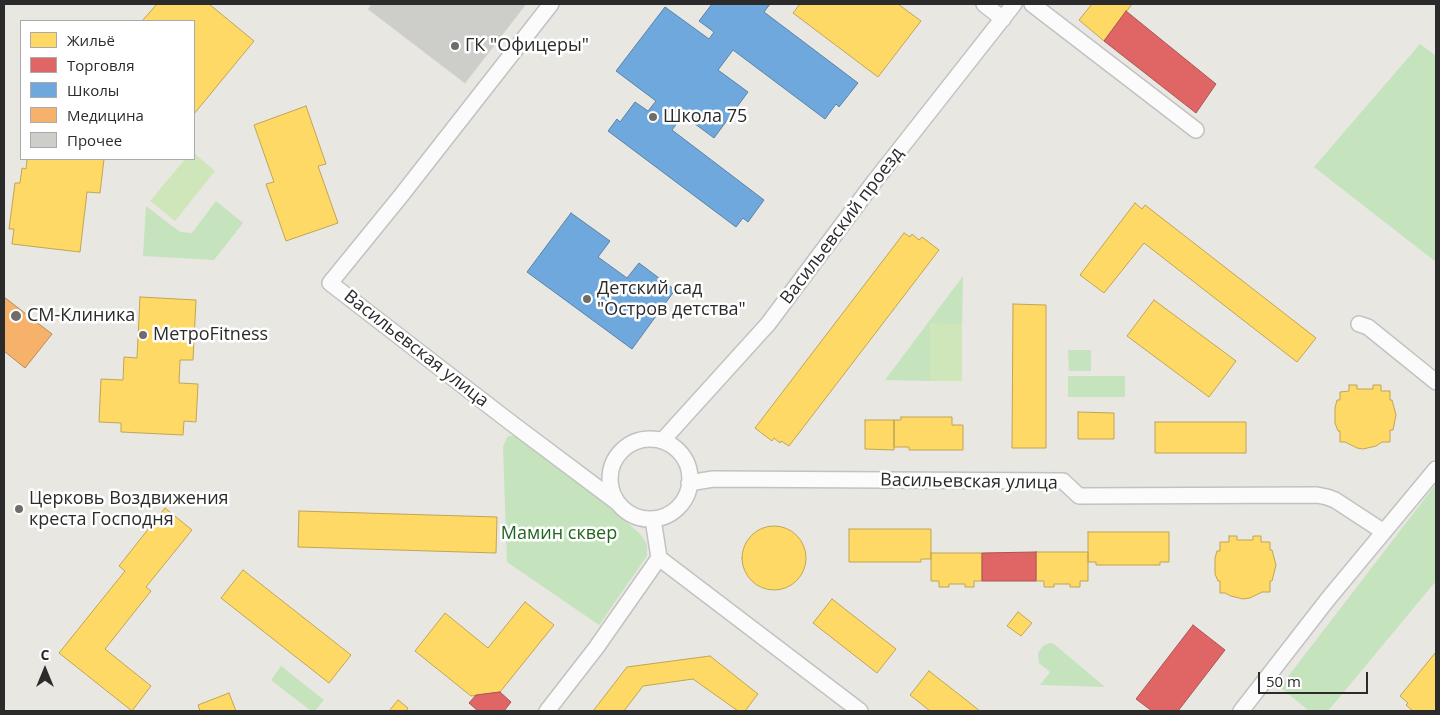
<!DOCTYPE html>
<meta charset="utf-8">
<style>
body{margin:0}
#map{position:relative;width:1440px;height:715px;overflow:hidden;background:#e8e7e2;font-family:"Open Sans",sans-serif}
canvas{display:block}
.frame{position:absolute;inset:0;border:5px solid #2b2b2b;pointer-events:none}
.legend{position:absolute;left:20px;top:20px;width:175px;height:140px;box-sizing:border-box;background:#fff;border:1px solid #aaa;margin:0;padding:6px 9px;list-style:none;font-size:15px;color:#2b2b2b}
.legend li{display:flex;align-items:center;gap:10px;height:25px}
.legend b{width:25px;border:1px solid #aaa}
.north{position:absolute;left:20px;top:645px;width:50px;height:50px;-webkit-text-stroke:4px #fff;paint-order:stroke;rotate:0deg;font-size:14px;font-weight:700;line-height:20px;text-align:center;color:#2b2b2b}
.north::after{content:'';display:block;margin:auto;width:18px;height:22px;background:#2b2b2b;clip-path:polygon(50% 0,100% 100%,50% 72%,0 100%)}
.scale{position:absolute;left:1258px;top:672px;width:110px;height:22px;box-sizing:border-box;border:2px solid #2b2b2b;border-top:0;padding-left:6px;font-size:15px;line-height:18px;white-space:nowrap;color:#2b2b2b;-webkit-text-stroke:4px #fff;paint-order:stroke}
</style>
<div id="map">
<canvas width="1440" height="715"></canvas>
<div class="frame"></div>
<ul class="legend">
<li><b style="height:14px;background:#ffd966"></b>Жильё</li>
<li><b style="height:14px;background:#e06666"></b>Торговля</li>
<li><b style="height:14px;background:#6fa8dc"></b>Школы</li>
<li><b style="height:14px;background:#f6b26b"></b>Медицина</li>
<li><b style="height:14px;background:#cdcdc9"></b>Прочее</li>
</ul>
<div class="north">С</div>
<div class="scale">50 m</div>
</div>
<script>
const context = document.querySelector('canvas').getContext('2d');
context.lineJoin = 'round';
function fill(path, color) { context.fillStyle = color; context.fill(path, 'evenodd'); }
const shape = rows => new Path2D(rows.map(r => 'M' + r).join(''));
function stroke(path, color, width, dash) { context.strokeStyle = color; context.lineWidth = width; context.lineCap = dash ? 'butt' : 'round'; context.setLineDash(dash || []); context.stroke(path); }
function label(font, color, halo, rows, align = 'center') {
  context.font = font + ' "Open Sans",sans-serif'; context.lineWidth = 5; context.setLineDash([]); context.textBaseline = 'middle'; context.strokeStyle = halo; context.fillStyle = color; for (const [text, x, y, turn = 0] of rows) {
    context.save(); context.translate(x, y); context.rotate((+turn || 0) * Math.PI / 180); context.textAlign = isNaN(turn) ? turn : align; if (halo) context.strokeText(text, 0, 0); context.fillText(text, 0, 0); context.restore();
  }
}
const green = shape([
 [1420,44,1436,56,1436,262,1314,167],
 [216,201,243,223,214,260,143,256,146,206,180,232,192,233],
 [963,276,962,324,930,324,930,381,885,380],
 [1068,350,1091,350,1091,371,1069,371],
 [1068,376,1125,376,1125,397,1068,397],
 [514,435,612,509,640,534,647,544,647,556,599,625,507,562,503,447,507,437],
 [1436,484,1436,581,1328,711,1309,711,1280,687],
 [1049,643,1054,644,1105,687,1040,685,1050,672,1039,663,1038,653,1043,646],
 [281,666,324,700,315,711,311,711,271,680]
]);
const pitch = shape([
 [194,153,215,171,175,221,150,201,185,159,194,159],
 [930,323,962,324,962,381,930,381]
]);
const homes = shape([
 [157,4,209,4,254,41,194,114,194,21,142,21,157,4],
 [800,4,898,4,921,21,878,77,793,13,800,4],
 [1092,4,1132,4,1104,41,1079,20,1092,4],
 [306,106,326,164,318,166,338,223,286,241,266,184,274,182,254,125,306,106],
 [27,159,104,159,100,193,87,192,80,252,12,244,14,229,9,229,15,183,20,183,22,168,26,169,27,159],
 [1135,203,1142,209,1145,205,1316,338,1297,362,1144,243,1104,293,1080,275,1135,203],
 [904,233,910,237,912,234,919,240,922,237,939,250,789,446,781,441,780,443,774,438,772,441,755,428,904,233],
 [140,297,196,300,193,360,180,360,179,383,198,384,196,422,184,421,183,435,121,432,121,423,99,422,101,379,123,380,124,357,137,358,140,297],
 [1154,300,1236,361,1209,397,1127,336,1154,300],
 [1013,304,1046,305,1046,448,1012,448,1013,304],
 [1349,385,1357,385,1357,389,1373,389,1373,385,1381,385,1381,391,1390,391,1390,400,1392,400,1396,415,1393,430,1390,430,1390,442,1382,442,1376,446,1363,449,1357,448,1345,442,1340,442,1340,431,1338,431,1335,423,1335,408,1337,400,1340,400,1340,392,1349,391,1349,385],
 [1078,412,1114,413,1114,439,1078,439,1078,412],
 [901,417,952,417,952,425,963,425,963,450,909,450,909,447,894,447,894,420,901,420,901,417],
 [865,420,894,420,894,450,865,449,865,420],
 [1155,422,1246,422,1246,453,1155,453,1155,422],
 [165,508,192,530,146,587,151,591,105,649,151,686,132,711,59,653,125,571,119,566,165,508],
 [299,511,497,517,496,553,298,547,299,511],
 '742 558a32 32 0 1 1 64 0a32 32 0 1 1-64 0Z',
 [849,529,931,529,931,559,921,559,921,562,849,562,849,529],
 [1088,532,1169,532,1169,562,1160,562,1160,565,1096,565,1096,562,1088,562,1088,532],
 [1229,536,1237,536,1237,540,1253,540,1253,536,1261,536,1261,542,1270,542,1270,550,1272,550,1276,565,1272,581,1270,581,1270,592,1262,592,1250,598,1243,599,1231,596,1225,593,1220,593,1220,581,1218,581,1215,574,1215,558,1217,551,1220,551,1220,542,1229,542,1229,536],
 [1036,552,1088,552,1088,581,1080,581,1080,587,1070,587,1070,584,1054,584,1054,587,1044,587,1044,581,1036,581,1036,552],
 [931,553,982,553,982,581,974,581,974,587,965,587,965,584,949,584,949,587,939,587,939,581,931,581,931,553],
 [243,570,351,655,329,683,221,598,243,570],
 [832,599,896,649,877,673,813,623,832,599],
 [525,602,554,625,500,692,471,696,415,651,445,613,488,648,525,602],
 [1018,612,1032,623,1021,636,1007,626,1018,612],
 [1436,652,1436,711,1413,711,1406,705,1408,703,1400,696,1436,652],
 [710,656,758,694,745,711,738,711,693,679,643,686,624,711,593,711,627,667,710,656],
 [929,671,961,696,980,711,930,711,910,695,929,671],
 [229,693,236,711,200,711,198,705,229,693],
 [398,700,408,708,406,711,389,711,398,700]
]);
const shops = shape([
 [1126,11,1216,84,1196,113,1104,41,1126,11],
 [1036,552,1036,581,982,581,982,553,1036,552],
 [1193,625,1225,650,1178,711,1152,711,1136,699,1193,625],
 [500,692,511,702,504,711,478,711,469,703,476,695,500,692]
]);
const schools = shape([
 [712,4,770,4,764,12,858,83,839,107,836,104,825,119,733,50,718,70,748,92,714,138,683,115,672,130,764,200,748,222,743,218,736,227,608,131,617,119,620,122,635,102,648,111,656,101,616,71,665,7,709,39,714,32,699,21,712,4],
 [571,213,610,241,598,257,627,278,639,263,675,290,632,349,527,272,571,213]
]);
const health = shape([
 [4,297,52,334,25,368,4,351,4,297]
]);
const building = shape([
 [372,4,526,4,465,83,368,9,372,4]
]);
const minor = shape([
 [551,4,400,197,330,283,510,422,618,503],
 [984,4,1003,19],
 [1032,4,1196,130],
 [1359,324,1368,327,1436,382],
 '610 479a40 40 0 1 1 80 0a40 40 0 1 1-80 0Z',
 [662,441,768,324,874,182,1014,4],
 [689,483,713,479,1063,481,1079,496,1317,495,1327,497,1335,500,1384,532],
 [653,519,659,558,860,711],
 [547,711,596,648,659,558],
 [1241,711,1328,599,1436,469]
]);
const markers = [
 [455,46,5,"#6d6d6b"],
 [653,117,5,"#6d6d6b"],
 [587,299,5,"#6d6d6b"],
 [16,316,6,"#6d6d6b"],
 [143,335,5,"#6d6d6b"],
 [19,509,5,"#6d6d6b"]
];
const poiNames = [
 ["ГК \"Офицеры\"",465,46],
 ["Школа 75",663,117],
 ["Детский сад",597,289],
 ["\"Остров детства\"",597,310],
 ["СМ-Клиника",27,316],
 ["МетроFitness",153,335],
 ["Церковь Воздвижения",29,499],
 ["креста Господня",29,520]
];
const streetNames = [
 ["Васильевский проезд",842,226,-53],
 ["Васильевская улица",416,349,38],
 ["Васильевская улица",969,482,1]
];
const parkNames = [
 ["Мамин сквер",559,534]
];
fill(green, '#c5e3bd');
fill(pitch, '#cee6ba');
fill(homes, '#ffd966');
stroke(homes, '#bfa554', 1);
fill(shops, '#e06666');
stroke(shops, '#aa5454', 1);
fill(schools, '#6fa8dc');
stroke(schools, '#5b82a7', 1);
fill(health, '#f6b26b');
stroke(health, '#b98a58', 1);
fill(building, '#cdcdc9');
stroke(building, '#d3d2ce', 1);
stroke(minor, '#c2c2c2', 18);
stroke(minor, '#fcfbfb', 15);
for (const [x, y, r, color] of markers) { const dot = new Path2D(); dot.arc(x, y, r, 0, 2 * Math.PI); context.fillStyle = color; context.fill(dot); stroke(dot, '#fff', 2); }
label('18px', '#2b2b2b', '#fff', poiNames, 'left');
label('18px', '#2b2b2b', '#fff', streetNames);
label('18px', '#21651f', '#fff', parkNames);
</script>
